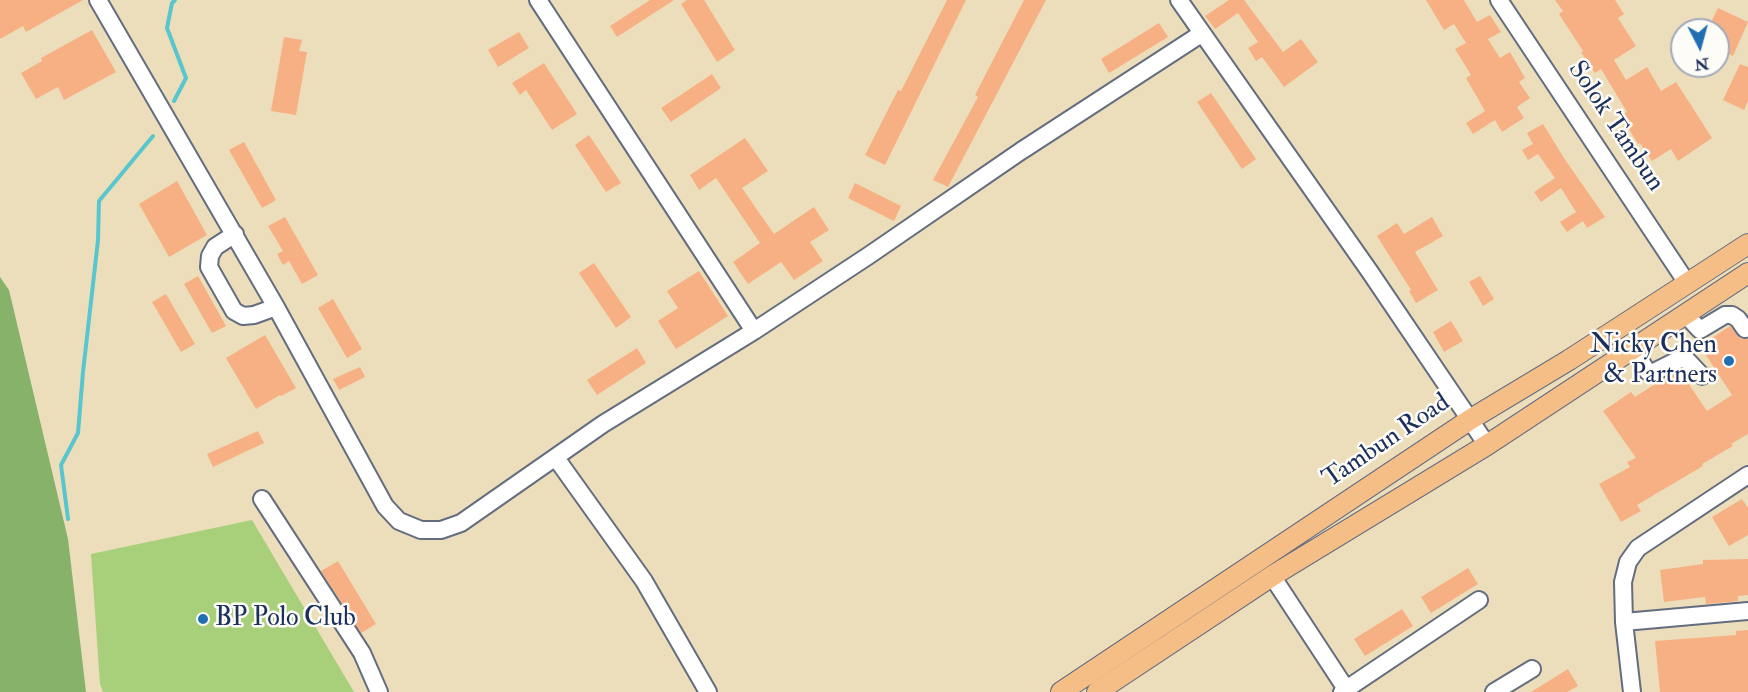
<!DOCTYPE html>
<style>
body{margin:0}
#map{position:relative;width:1748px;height:692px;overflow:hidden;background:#ecdebb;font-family:"IM FELL Double Pica",serif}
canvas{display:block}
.north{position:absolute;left:1670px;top:18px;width:60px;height:60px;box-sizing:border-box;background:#fdfcf7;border:2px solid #a3aaba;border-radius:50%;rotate:174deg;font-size:16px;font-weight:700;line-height:24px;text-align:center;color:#1b2f5e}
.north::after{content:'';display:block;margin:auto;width:21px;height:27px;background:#1f6fb2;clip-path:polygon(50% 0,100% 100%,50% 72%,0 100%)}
</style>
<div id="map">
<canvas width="1748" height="692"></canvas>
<div class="north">N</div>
</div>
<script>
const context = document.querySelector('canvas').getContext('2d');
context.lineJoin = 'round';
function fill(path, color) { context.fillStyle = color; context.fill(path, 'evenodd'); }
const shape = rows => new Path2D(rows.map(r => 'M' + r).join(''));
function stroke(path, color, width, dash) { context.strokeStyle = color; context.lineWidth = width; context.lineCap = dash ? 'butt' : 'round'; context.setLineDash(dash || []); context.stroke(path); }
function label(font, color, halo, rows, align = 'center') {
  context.font = font + ' "IM FELL Double Pica",serif'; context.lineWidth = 5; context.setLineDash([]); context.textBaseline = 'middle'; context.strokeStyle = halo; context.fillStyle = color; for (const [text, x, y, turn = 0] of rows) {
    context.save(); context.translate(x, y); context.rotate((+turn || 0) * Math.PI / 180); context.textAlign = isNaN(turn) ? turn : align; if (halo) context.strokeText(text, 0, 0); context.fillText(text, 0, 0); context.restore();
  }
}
const green = shape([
 [252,520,354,692,103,692,100,684,91,554]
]);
const forest = shape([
 [0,277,9,290,68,539,86,692,0,692]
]);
const stream = shape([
 [174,101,186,78,167,28,172,3,175,0],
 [68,519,61,465,78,433,83,372,98,240,99,201,153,136]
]);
const building = shape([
 [0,0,83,0,26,32,23,26,0,39],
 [650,0,674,0,617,37,610,26],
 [687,0,704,0,735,50,717,62,681,4],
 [947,0,966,0,885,165,865,155,898,90,901,91],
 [1024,0,1046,0,948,187,933,180,978,97,975,95],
 [1229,0,1244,0,1283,52,1301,39,1318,62,1284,87,1262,57,1256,61,1248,48,1258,42,1238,13,1215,29,1205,16],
 [1426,0,1464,0,1477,22,1490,15,1501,32,1488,39,1500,58,1510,52,1525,78,1519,82,1530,98,1517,107,1524,118,1502,132,1495,120,1473,134,1466,123,1485,111,1466,78,1471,75,1455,49,1466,43,1454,24,1444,30],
 [1555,0,1615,0,1624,14,1618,18,1636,46,1614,60,1626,80,1647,67,1661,91,1676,82,1712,138,1678,161,1671,149,1652,161,1640,143,1638,144,1621,116,1627,112,1601,69,1595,73,1581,52,1583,51,1559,14,1563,11],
 [1718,8,1748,22,1733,56,1718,49,1718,30,1707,30],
 [1159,23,1168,37,1109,73,1101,59],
 [92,30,116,72,64,100,58,87,36,99,21,73,42,61,41,58],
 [519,32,529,48,498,67,488,50],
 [284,37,302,40,299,51,307,52,296,115,271,111],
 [544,63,577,114,552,130,526,90,520,95,512,83],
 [1740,64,1748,67,1748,101,1744,110,1723,100],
 [712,74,721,88,671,122,661,108],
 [1211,93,1256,159,1242,169,1197,102],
 [1543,124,1564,158,1605,217,1587,228,1583,221,1567,232,1560,222,1576,212,1561,188,1541,202,1534,192,1555,178,1538,154,1528,160,1522,150,1533,144,1527,133],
 [589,135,621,183,606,192,575,145],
 [745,138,768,171,742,188,774,234,814,207,829,230,810,242,823,261,794,280,781,262,748,284,733,262,760,243,716,178,699,190,690,175],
 [244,142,276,200,262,208,229,150],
 [177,181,207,235,169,257,139,204],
 [855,183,901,206,894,221,848,198],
 [285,217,318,275,302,284,289,261,283,265,277,254,283,251,268,226],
 [1432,217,1443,236,1415,252,1438,290,1416,303,1409,291,1411,290,1377,236,1397,223,1404,234],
 [594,263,631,317,616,328,579,273],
 [699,271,728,316,676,349,658,321,678,308,667,291],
 [198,276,226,326,212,333,184,284],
 [1480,276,1494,299,1483,306,1469,282],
 [166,294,195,344,181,352,152,302],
 [333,299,362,349,347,358,318,308],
 [1451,321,1463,341,1444,352,1433,332],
 [1730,326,1740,338,1748,339,1748,434,1731,444,1733,446,1702,464,1703,466,1637,505,1641,511,1621,522,1599,484,1630,467,1627,462,1636,458,1603,411,1631,392,1635,397,1661,380,1680,371,1707,411,1732,395,1700,346],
 [265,335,296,388,281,396,280,395,256,409,226,358],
 [637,348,646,363,597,395,587,380],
 [360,367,365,377,339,390,333,379],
 [258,431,264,443,213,467,207,454],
 [1742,499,1748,508,1748,535,1729,546,1712,517],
 [1748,559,1748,595,1738,596,1738,601,1706,604,1705,597,1664,602,1660,570,1703,564,1703,560],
 [338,561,376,624,361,633,321,571],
 [1468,568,1478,584,1431,613,1421,597],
 [1402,609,1413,626,1365,656,1354,639],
 [1748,630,1748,692,1660,692,1655,641,1736,635,1736,631],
 [1568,669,1578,686,1567,692,1531,692]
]);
const minor = shape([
 [98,0,276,307,385,506,399,521,421,530,441,530,461,523,603,424,754,331,868,256,1021,151,1201,34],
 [538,0,754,331],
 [1179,0,1370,272,1487,445],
 [1499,0,1687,283],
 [235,234,215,247,210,256,209,267,234,311,243,316,254,315,276,307],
 [1685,314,1700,330,1725,315,1732,315,1738,319,1745,329],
 [1633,349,1647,371,1654,372,1682,358,1686,359,1702,376],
 [556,458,644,581,708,692],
 [262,499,362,653,379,692],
 [1272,576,1348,692],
 [1624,622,1748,611],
 [1342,692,1479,600],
 [1494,692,1532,669],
 [1632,692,1624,622,1623,582,1628,562,1638,548,1748,475]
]);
const major = shape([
 [1061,692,1471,419,1569,360,1748,244],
 [1097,692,1272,576,1487,445,1748,273]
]);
const markers = [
 [1729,361,6,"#1f6fb2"],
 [203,619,6,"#1f6fb2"]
];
const streetNames = [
 ["Solok Tambun",1615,127,56],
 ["Tambun Road",1387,442,-34]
];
const poiNames = [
 ["Nicky Chen",1717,346],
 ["& Partners",1717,376],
 ["BP Polo Club",215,619,"left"]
];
fill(green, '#a8cf79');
fill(forest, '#86b269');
stroke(stream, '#59c6ce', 4);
fill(building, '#f7b084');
stroke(minor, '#646c7f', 20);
stroke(major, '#646c7f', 22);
stroke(minor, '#fff', 16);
stroke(major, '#f6be87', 20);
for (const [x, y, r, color] of markers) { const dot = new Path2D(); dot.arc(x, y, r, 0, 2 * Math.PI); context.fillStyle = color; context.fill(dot); stroke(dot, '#fdfcf7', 2); }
label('26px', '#1b2f5e', '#fdfcf7', streetNames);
label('26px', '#1b2f5e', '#fdfcf7', poiNames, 'right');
</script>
